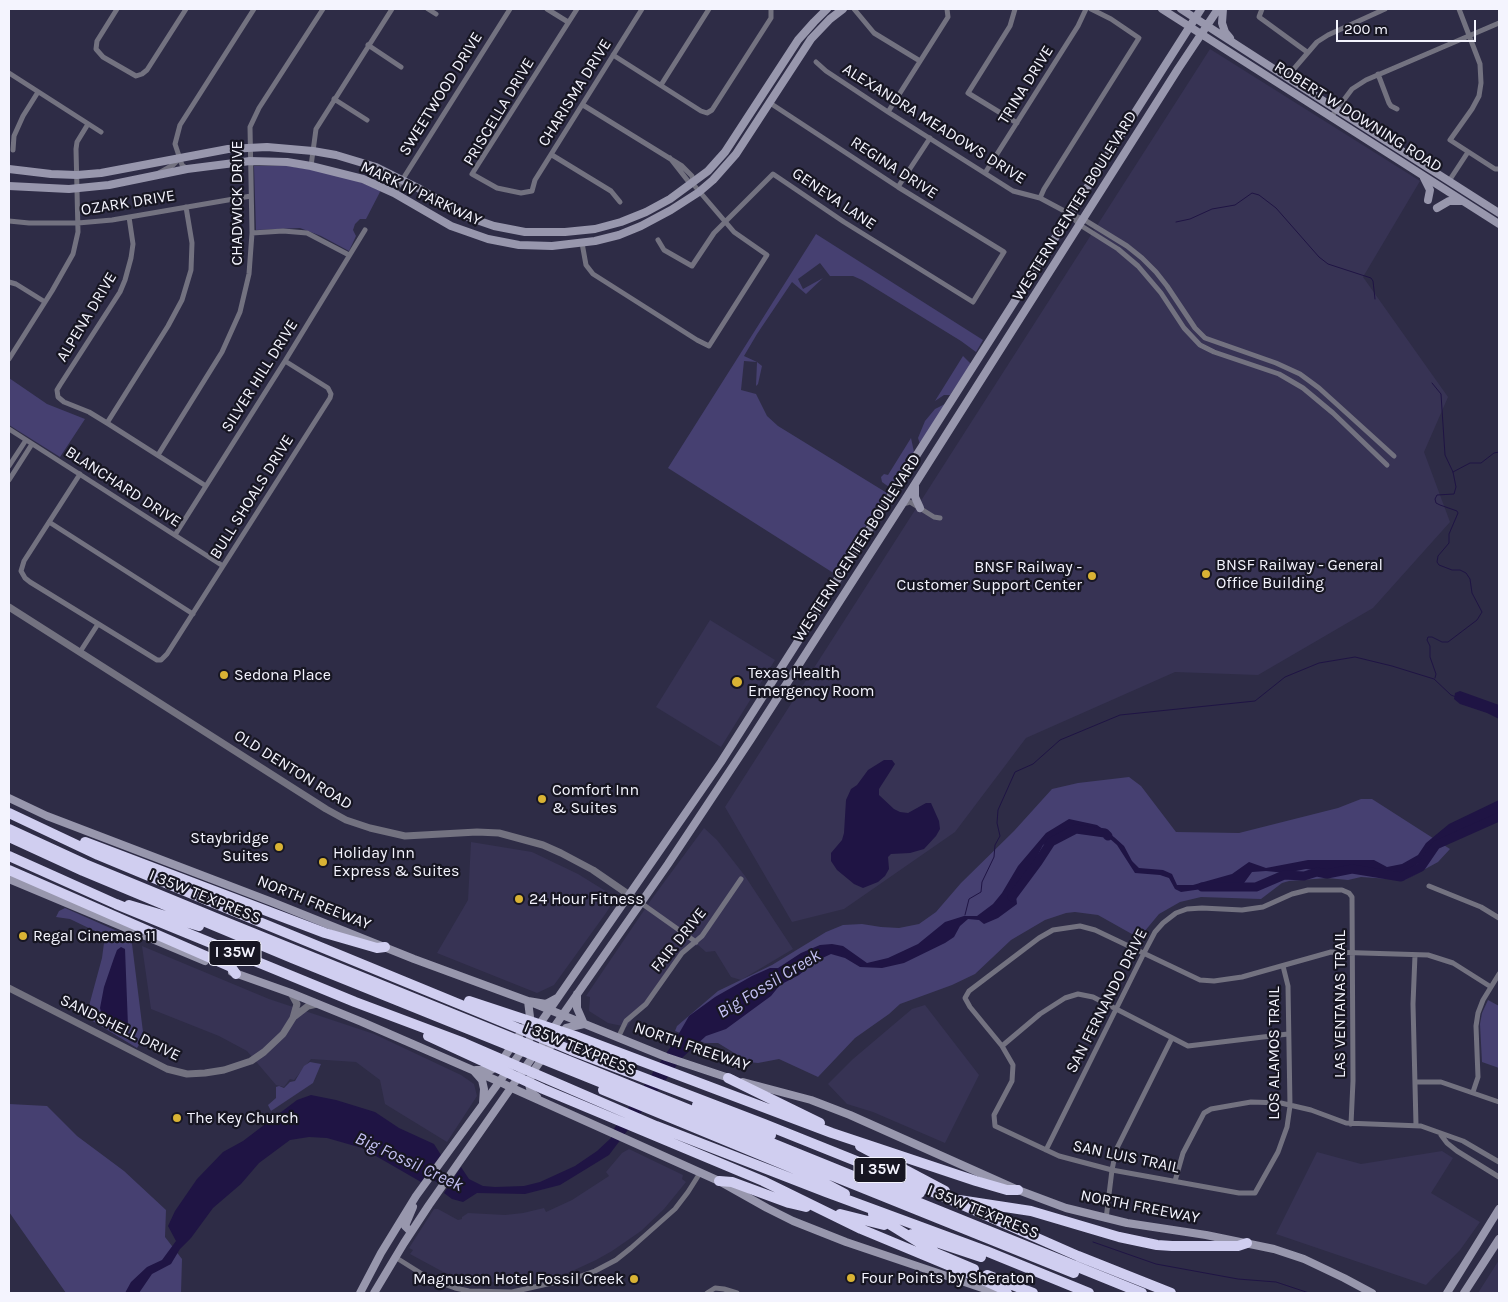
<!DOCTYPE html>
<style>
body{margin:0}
#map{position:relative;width:1508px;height:1302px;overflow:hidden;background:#2e2c46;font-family:Karla,sans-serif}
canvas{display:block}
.frame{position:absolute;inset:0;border:10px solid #f4f4fe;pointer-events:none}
.scale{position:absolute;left:1336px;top:20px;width:140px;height:22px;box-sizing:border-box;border:2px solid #f4f4fe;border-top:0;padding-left:6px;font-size:15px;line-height:18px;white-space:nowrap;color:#f4f4fe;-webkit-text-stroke:4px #171622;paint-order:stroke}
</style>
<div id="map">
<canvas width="1508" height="1302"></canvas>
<div class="frame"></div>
<div class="scale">200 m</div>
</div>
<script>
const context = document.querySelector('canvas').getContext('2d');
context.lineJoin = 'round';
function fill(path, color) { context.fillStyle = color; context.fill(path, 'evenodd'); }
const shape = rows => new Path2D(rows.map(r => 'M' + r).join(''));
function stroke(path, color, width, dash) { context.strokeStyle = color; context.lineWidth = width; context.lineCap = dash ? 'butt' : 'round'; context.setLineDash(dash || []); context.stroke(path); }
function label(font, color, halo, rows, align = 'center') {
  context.font = font + ' Karla,sans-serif'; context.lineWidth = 4.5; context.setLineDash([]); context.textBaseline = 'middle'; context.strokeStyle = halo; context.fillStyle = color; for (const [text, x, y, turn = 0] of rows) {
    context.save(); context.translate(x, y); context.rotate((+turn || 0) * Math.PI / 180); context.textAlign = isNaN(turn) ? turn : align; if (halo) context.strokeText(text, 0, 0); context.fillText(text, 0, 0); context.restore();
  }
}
const built = shape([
 [1210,49,1420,181,1363,277,1448,397,1424,452,1450,522,1373,608,1258,675,1175,672,1026,738,955,832,844,909,792,922,725,807],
 [710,620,775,660,721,747,656,707],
 [704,828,717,840,745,876,793,949,741,980,731,977,715,951,706,952,698,945,690,948,684,954,647,1007,634,1017,627,1027,608,1023,589,1011,590,997,586,996,651,900],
 [471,842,532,852,578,874,612,895,614,900,606,913,554,985,537,993,437,953,468,900],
 [142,946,269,999,374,1034,461,1075,474,1084,477,1096,447,1142,385,1104,380,1080,356,1062,311,1059,294,1080,290,1079,284,1087,276,1085,247,1051,219,1036,151,1009],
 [925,1005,979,1075,945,1143,873,1112,847,1104,828,1084,853,1059,912,1009],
 [629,1149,683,1175,682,1179,686,1182,664,1209,641,1231,612,1251,596,1260,568,1273,531,1281,508,1283,484,1281,447,1274,410,1254,413,1250,409,1248,434,1209,438,1209,458,1220,462,1219,462,1217,468,1213,505,1215,523,1213,544,1208,546,1212,572,1200,609,1176,606,1172,622,1153],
 [1442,1151,1453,1158,1431,1193,1480,1222,1460,1250,1426,1285,1276,1234,1317,1152,1361,1164],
 [1499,1260,1499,1293,1478,1293]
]);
const green = shape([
 [254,166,288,166,320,171,354,180,381,190,366,219,360,219,355,224,353,230,356,236,349,251,321,236,300,228,256,230],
 [816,234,983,340,976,352,961,341,862,280,853,276,830,276,820,263,798,279,803,289,823,278,806,294,792,282,757,334,744,356,757,362,762,366,758,384,756,386,757,362,744,361,741,390,756,394,767,416,778,426,887,493,835,574,668,468],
 [963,356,971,364,950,395,944,395,935,401],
 [9,378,47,404,85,419,60,457,9,425],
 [945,404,920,444,918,438,925,421,935,409],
 [911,438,914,452,893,485,889,487,882,482,881,477,884,474,888,475],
 [1129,777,1141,786,1176,832,1239,833,1338,808,1361,799,1372,799,1450,849,1438,862,1405,880,1361,877,1348,880,1327,878,1289,881,1282,883,1261,899,1201,897,1180,902,1159,914,1139,938,1098,915,1075,912,1066,913,1045,920,1011,940,975,974,952,985,900,1004,889,1014,855,1038,818,1077,779,1059,758,1063,749,1062,718,1043,705,1043,675,1031,677,1026,718,991,772,965,826,932,843,925,862,924,881,927,899,928,919,924,936,912,961,883,1014,831,1052,789,1078,783],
 [65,908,133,938,132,944,143,1032,143,1038,137,1048,86,1017,102,958,104,943,99,933,70,919,56,917,59,911],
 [1488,1000,1499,1006,1499,1068,1482,1062,1480,1024,1482,1013],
 [310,1062,321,1064,313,1083,271,1111,268,1105,276,1098,276,1087,279,1086,284,1088,290,1082,295,1081,304,1066],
 [9,1104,47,1106,77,1136,124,1171,166,1210,165,1237,182,1259,181,1293,66,1293,9,1212]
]);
const water = shape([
 [1460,691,1499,705,1499,719,1487,713,1460,704,1454,699,1455,693],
 [884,760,892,760,895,764,879,789,879,795,894,809,900,812,908,813,926,803,931,803,939,821,940,829,936,836,924,849,910,853,891,854,888,857,889,869,885,876,878,882,863,888,854,884,837,870,831,861,831,853,842,840,844,833,846,800,851,789,857,785,868,770],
 [1499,800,1499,818,1460,830,1432,845,1422,861,1401,875,1354,867,1337,868,1323,871,1306,869,1286,873,1266,871,1252,872,1244,883,1181,892,1175,889,1169,878,1160,875,1135,873,1117,845,1109,838,1092,828,1074,828,1059,835,1043,845,1016,896,1017,904,998,918,984,924,979,920,968,919,960,926,954,937,945,943,904,963,882,968,860,967,845,958,831,954,816,961,799,975,780,985,771,996,726,1029,706,1036,683,1057,609,1155,560,1185,525,1194,477,1193,463,1202,452,1199,444,1193,461,1167,469,1179,483,1186,495,1187,524,1186,540,1182,575,1166,597,1151,611,1138,611,1133,674,1042,689,1016,715,997,752,976,770,968,778,968,801,953,820,945,832,944,843,946,867,963,888,958,918,944,945,922,964,916,977,916,993,904,1002,893,1018,866,1046,833,1069,819,1097,825,1114,837,1124,846,1132,861,1139,868,1163,870,1172,874,1177,885,1193,885,1232,874,1249,862,1266,868,1308,860,1374,860,1387,867,1402,864,1418,855,1426,843,1449,824],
 [121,947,125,949,128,1026,111,1021,102,1016,100,1008,104,987,114,958,117,950],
 [311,1095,336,1100,375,1112,399,1128,434,1144,441,1155,421,1182,362,1148,327,1138,309,1137,290,1140,259,1163,241,1184,213,1208,191,1238,180,1249,171,1264,152,1274,139,1293,125,1293,131,1282,147,1267,162,1260,176,1241,168,1226,175,1211,197,1179,223,1152,243,1141,297,1100]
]);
const stream = shape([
 [1176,222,1190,219,1212,209,1235,205,1252,193,1259,195,1276,208,1319,257,1328,264,1371,278,1373,281,1375,299],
 [1432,383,1441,394,1445,455,1453,472,1456,487,1454,494,1437,495,1435,499,1436,503,1440,505,1457,511,1458,513,1449,534,1449,543,1438,556,1437,562,1439,565,1452,570,1460,570,1466,573,1470,579,1472,593,1482,612,1477,620,1448,642,1442,642,1432,637,1428,637,1427,640,1430,646,1430,657,1436,674,1435,678],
 [1453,472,1470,463,1481,463,1494,453,1499,452],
 [965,915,969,899,981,892,982,882,994,857,995,845,1000,836,997,823,998,810,1015,772,1033,764,1060,740,1120,715,1255,701,1285,677,1319,663,1355,657,1392,666,1434,679,1451,695,1456,697],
 [1093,1242,1156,1264,1238,1279,1276,1282,1309,1293]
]);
const river = shape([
 [1202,887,1256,887,1284,875,1304,876,1317,872,1327,874,1352,869,1401,877,1421,867,1436,845,1499,817],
 [1012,897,1038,862,1051,842,1076,829,1105,833,1108,836],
 [424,1171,453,1185]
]);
const minor = shape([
 [117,9,97,41,96,49,103,57,136,76,142,74,147,70,186,9],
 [428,9,436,14],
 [547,9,568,22],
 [577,9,472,174,497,188,521,193,532,191,535,180,642,9],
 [854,9,874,33,920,61],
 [1015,9,1010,26,968,93,1017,123],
 [1262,9,1259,17,1307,52],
 [1459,9,1480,64,1481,83,1479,96,1472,109,1450,140,1495,169,1499,169],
 [368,45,401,67],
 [613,55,701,111,707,113,712,110,771,18,771,9],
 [816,62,826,71,888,112,1013,191,1040,198,1070,214,1083,219,1127,246,1142,258,1156,272,1167,286,1195,328,1205,338,1276,363,1300,374,1319,388,1394,456],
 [9,73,101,132],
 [1378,74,1389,103,1391,106,1397,109],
 [1286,78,1317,42,1328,35,1385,9],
 [661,85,709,9],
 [334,99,367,120],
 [583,105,682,166,692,176,693,183],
 [888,112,948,17,947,9],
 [1331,117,1352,89,1366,80,1499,23],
 [13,150,14,136,23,116,38,92],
 [552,155,611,191,620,202],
 [311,166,316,129,392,9],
 [187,169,182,165,175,144,180,125,254,9],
 [159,173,173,165,179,159],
 [985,173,1078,26,1086,9],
 [1449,181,1468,152],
 [898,187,930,138],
 [394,193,510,9],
 [1040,198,1044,189,1139,38,1111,19,1091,9],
 [1070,215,1080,225,1118,249,1138,266,1161,293,1184,328,1200,345,1214,352,1279,374,1303,388,1333,413,1387,465],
 [129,217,133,244,131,258,125,280,120,292,60,385,57,390,58,397,64,402,89,412,107,423,206,486],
 [9,221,29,223,78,223,112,220,251,196],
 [252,233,283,231,307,233,349,255],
 [658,240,664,250,692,266,714,233,773,174,844,222,973,302,1004,252,898,187,770,103],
 [582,243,586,265,593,274,697,340,709,346,767,255,734,232,693,184,688,181,670,158],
 [9,282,16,284,45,302],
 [9,359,52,291,73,254,78,232,76,149,77,142,88,124],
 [107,423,168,326,182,300,191,270,192,243,186,207],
 [9,429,223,566],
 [158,455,222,352,240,312,249,274,252,233,250,127,259,108,323,9],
 [9,466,26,440],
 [80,474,24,561,21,571,25,578,30,582,157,660,161,660,167,654,330,398,331,394,328,388,285,361],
 [9,480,32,444],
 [903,504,910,502,934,517,940,518],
 [49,522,193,614],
 [175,535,285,361,365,230],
 [80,652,98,624],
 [1429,886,1481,907,1499,918],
 [641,903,696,942],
 [1415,955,1413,1004,1416,1125],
 [1283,966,1288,986,1290,1106,1287,1127,1278,1152,1255,1193,1239,1193,1112,1170,1059,1156,995,1126,994,1115,1012,1081,1013,1065,1002,1046,970,1007,965,998,969,991,1039,938,1053,930,1080,926,1095,930,1200,980,1214,981,1242,977,1331,952,1428,955,1453,963,1491,987],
 [618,1038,626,1021,646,1004,682,953,702,936,741,879],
 [1002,1046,1040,1014,1065,998,1078,994,1093,997,1188,1046,1288,1034],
 [1415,1082,1441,1082,1499,1102],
 [1473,1092,1478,1077,1476,1026,1478,1013,1483,1000,1499,974],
 [1441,1135,1447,1143,1457,1151,1499,1177],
 [1046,1150,1144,953,1155,932,1163,923,1176,913,1187,909,1202,908,1242,910,1263,907,1292,894,1308,890,1342,890,1349,893,1352,897,1353,1081,1351,1124],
 [1175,1181,1183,1153,1204,1113,1211,1109,1251,1102,1281,1103,1311,1110,1346,1123,1421,1126,1463,1141,1499,1162],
 [1106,1219,1112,1170,1116,1150,1172,1038],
 [395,1257,430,1279,455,1288,469,1291,512,1292,578,1277,595,1271,616,1260,631,1248,675,1209,688,1192,700,1173],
 [707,1293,715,1288,724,1289,737,1293]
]);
const tertiary = shape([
 [9,607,326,809,346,820,370,828,405,836,477,832,499,833,543,845,561,853,593,870,641,903],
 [9,988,167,1069,187,1074,205,1073,224,1070,251,1061,264,1052,283,1034,293,1018,297,1004,291,993],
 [295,1016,308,1006,317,1004]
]);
const secondary = shape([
 [1162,9,1499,224],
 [1181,9,1336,109,1499,213],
 [1223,9,1222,23,1225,32,1230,38],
 [9,169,51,174,77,175,101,173,228,149,267,147,313,151,336,155,376,167,418,188,468,217,494,226,525,232,565,232,595,229,621,222,646,212,670,199,708,171,725,152,798,40,814,22,827,9],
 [1424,178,1430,190,1428,200],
 [9,186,69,189,109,185,187,169,250,161,287,162,311,166,363,179,394,193,451,226,488,239,519,245,552,246,595,241,619,235,641,226,671,210,699,192,713,180,736,154,811,39,830,19,843,9],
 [1437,208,1449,201,1460,201],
 [915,486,915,497,920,508],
 [9,798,47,816,272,902,414,959,528,1001,666,1057,732,1079],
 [9,879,205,961],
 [232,972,291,993,362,1022,500,1082,512,1088,719,1181,767,1208,793,1221,846,1242,997,1293],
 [577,994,577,1008,584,1024],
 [530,1038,721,762,1201,9],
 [543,1043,668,864,751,739,908,495,1178,69,1218,9],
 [550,1047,566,1028,584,1024],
 [476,1070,491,1070,499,1065,528,1022,530,1017,528,1001,546,1004,557,998],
 [474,1071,482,1080,484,1089,483,1103],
 [743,1082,811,1100,850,1115,1018,1190,1066,1208,1127,1223,1206,1235,1274,1249,1304,1259,1344,1278,1372,1293],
 [537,1097,531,1092,529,1084,532,1073,544,1056],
 [411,1232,405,1226,413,1207],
 [360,1293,381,1253,416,1196,524,1048],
 [374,1293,404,1243,429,1205,536,1052],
 [1447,1293,1499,1209],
 [1464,1293,1499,1239]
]);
const motorway = shape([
 [9,813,98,855,211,902,571,1050,764,1124,926,1189,1078,1256,1171,1293],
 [9,829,85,864,226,922,1142,1293],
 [9,837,83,871,294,959,1074,1273],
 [85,842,325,933,377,948,385,947],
 [9,856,116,904,355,1002,464,1043,656,1126,826,1192,986,1251,1089,1293],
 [9,870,231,967,236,974],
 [129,905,199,926],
 [469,1001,575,1036,832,1133,976,1181,1007,1190,1018,1190],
 [428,1036,543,1089,763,1181,861,1229,974,1276,1003,1289,1007,1293],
 [728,1078,820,1123],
 [603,1090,809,1175,845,1194],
 [697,1105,771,1135],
 [860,1146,945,1191],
 [882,1180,920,1193],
 [719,1181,732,1182,789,1203,806,1207],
 [959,1200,1031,1211,1119,1237,1157,1245,1172,1246,1238,1246,1247,1243],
 [840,1214,884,1225],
 [873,1214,936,1253,974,1269],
 [912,1234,981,1257],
 [987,1275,1033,1293]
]);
const markers = [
 [1206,574,5,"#d9b334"],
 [1092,576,5,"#d9b334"],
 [224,675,5,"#d9b334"],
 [737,682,6,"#d9b334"],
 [542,799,5,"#d9b334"],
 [279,847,5,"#d9b334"],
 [323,862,5,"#d9b334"],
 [519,899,5,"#d9b334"],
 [23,936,5,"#d9b334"],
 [177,1118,5,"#d9b334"],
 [851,1278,5,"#d9b334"],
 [634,1279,5,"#d9b334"]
];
const shields = [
 [235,953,52],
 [880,1170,52]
];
const shieldNames = [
 ["I 35W",235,953],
 ["I 35W",880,1170]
];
const streetNames = [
 ["TRINA DRIVE",1026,85,-58],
 ["CHARISMA DRIVE",575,93,-58],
 ["SWEETWOOD DRIVE",441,94,-58],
 ["PRISCELLA DRIVE",499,112,-59],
 ["ROBERT W DOWNING ROAD",1358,117,32],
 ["ALEXANDRA MEADOWS DRIVE",934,124,32],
 ["REGINA DRIVE",894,168,33],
 ["MARK IV PARKWAY",421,194,25],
 ["GENEVA LANE",834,199,34],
 ["OZARK DRIVE",128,203,-9],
 ["CHADWICK DRIVE",237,203,-90],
 ["WESTERN CENTER BOULEVARD",1075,206,-58],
 ["ALPENA DRIVE",87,317,-59],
 ["SILVER HILL DRIVE",260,376,-58],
 ["BLANCHARD DRIVE",123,487,33],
 ["BULL SHOALS DRIVE",252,497,-58],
 ["WESTERN CENTER BOULEVARD",857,548,-57],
 ["OLD DENTON ROAD",293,770,32],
 ["I 35W TEXPRESS",205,897,22],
 ["NORTH FREEWAY",314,903,22],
 ["FAIR DRIVE",679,940,-51],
 ["SAN FERNANDO DRIVE",1107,1001,-63],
 ["LAS VENTANAS TRAIL",1340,1004,-90],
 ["SANDSHELL DRIVE",120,1028,26],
 ["NORTH FREEWAY",692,1047,19],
 ["I 35W TEXPRESS",580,1049,22],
 ["LOS ALAMOS TRAIL",1274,1053,-90],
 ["SAN LUIS TRAIL",1126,1157,12],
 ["NORTH FREEWAY",1140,1207,11],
 ["I 35W TEXPRESS",983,1212,22]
];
const poiNames = [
 ["BNSF Railway - General",1216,565],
 ["Office Building",1216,583],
 ["BNSF Railway -",1082,567,"right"],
 ["Customer Support Center",1082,585,"right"],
 ["Texas Health",748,673],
 ["Emergency Room",748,691],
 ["Sedona Place",234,675],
 ["Comfort Inn",552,790],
 ["& Suites",552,808],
 ["Staybridge",269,838,"right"],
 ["Suites",269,856,"right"],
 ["Holiday Inn",333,853],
 ["Express & Suites",333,871],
 ["24 Hour Fitness",529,899],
 ["Regal Cinemas 11",33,936],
 ["The Key Church",187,1118],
 ["Four Points by Sheraton",861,1278],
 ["Magnuson Hotel Fossil Creek",624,1279,"right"]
];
const waterNames = [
 ["Big Fossil Creek",769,984,-31],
 ["Big Fossil Creek",409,1162,25]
];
fill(built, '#373354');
fill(green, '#464071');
fill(water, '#1f1444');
stroke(stream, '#1f1444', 1);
stroke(river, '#1f1444', 9);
stroke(minor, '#737280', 5);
stroke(tertiary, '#737280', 7);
stroke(secondary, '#9897ad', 8);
stroke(motorway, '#d0cef0', 10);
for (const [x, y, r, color] of markers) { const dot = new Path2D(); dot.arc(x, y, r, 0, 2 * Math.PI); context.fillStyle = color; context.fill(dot); stroke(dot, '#171622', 2); }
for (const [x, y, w] of shields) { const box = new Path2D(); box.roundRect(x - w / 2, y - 12.5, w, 25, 4); context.fillStyle = '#171622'; context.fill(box); stroke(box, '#f4f4fe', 1); }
label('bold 15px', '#f4f4fe', null, shieldNames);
label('16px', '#f4f4fe', '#171622', streetNames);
label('16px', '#f4f4fe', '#171622', poiNames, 'left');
label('italic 18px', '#c4c1f3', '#171622', waterNames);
</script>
